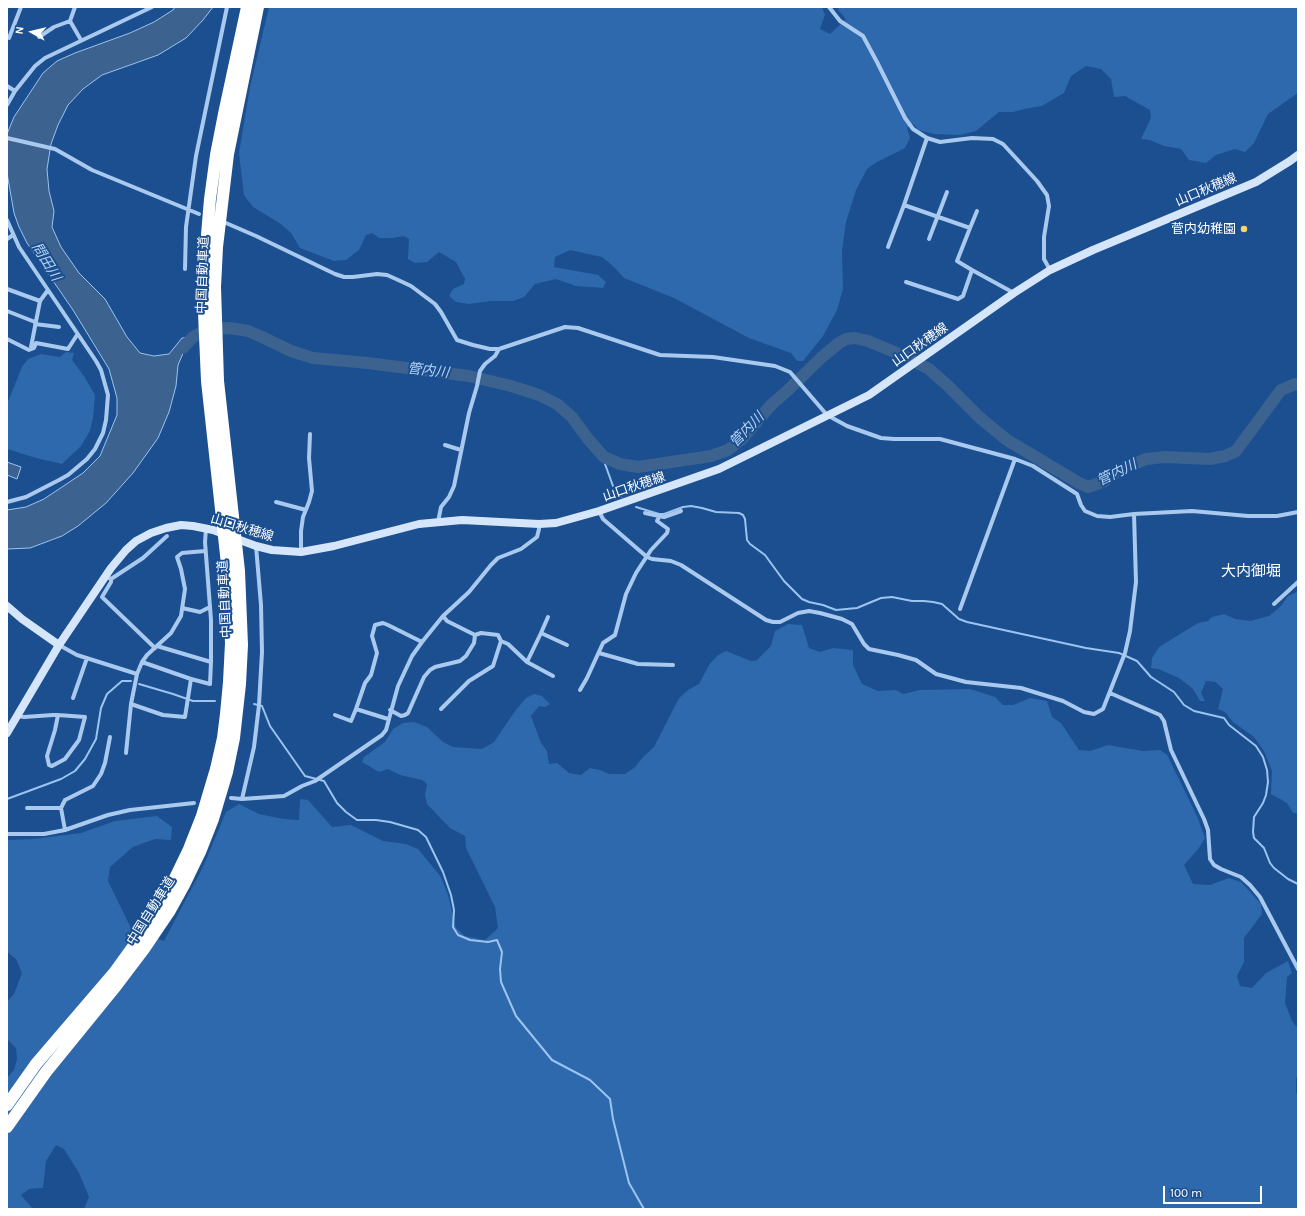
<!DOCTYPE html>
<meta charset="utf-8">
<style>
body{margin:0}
#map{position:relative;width:1305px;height:1216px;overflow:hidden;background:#1b4f8f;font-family:Karla,sans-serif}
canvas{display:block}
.frame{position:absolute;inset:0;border:8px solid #fff;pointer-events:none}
.north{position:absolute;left:12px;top:12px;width:40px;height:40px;-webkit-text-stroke:3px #1b4f8f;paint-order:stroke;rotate:278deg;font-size:11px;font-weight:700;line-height:16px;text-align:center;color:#fff}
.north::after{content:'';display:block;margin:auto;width:14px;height:18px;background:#fff;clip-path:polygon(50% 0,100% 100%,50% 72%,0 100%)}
.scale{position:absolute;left:1163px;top:1186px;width:99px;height:18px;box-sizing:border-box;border:2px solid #fff;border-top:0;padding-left:5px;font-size:12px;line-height:14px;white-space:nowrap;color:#fff;-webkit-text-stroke:3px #1b4f8f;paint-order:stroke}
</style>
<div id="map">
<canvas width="1305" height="1216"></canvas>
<div class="frame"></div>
<div class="north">N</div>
<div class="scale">100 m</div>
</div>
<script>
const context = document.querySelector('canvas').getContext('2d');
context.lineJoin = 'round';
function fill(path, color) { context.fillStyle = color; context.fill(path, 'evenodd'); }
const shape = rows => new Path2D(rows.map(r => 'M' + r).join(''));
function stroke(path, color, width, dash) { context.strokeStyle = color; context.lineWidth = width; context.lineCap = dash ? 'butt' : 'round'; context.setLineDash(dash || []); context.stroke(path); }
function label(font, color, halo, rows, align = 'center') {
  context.font = font + ' Karla,"Noto Sans JP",sans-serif'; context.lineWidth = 4; context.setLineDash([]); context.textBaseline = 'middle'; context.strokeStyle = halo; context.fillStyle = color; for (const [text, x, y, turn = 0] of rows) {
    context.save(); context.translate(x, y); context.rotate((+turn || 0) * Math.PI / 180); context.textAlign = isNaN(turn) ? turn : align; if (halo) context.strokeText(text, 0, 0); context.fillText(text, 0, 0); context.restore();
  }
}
const green = shape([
 [269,7,822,7,825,15,820,29,830,34,846,19,838,10,839,7,1298,7,1298,93,1268,114,1254,143,1245,152,1235,149,1216,155,1206,163,1189,160,1181,149,1164,146,1150,140,1141,139,1151,118,1150,110,1125,96,1114,97,1111,79,1101,69,1086,66,1071,76,1064,93,1042,106,1024,109,1013,112,999,112,976,131,960,135,934,134,919,130,913,124,907,128,910,138,905,148,877,162,867,169,856,190,846,222,842,251,843,289,837,310,823,336,803,361,797,361,791,353,749,338,674,298,624,278,613,266,602,257,570,250,555,257,554,267,598,275,606,282,603,288,576,286,556,279,535,284,524,297,513,301,491,301,469,304,456,302,449,296,453,289,464,284,465,279,456,262,439,252,427,262,415,263,408,259,409,239,404,236,393,238,379,238,372,233,366,235,359,250,346,260,334,261,300,248,291,233,281,224,253,207,244,195,239,153,250,87],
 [66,352,74,353,72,360,84,376,95,395,93,418,90,431,81,446,62,464,36,458,7,449,7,404,22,367,28,359,41,354,60,357],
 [1297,592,1298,813,1293,813,1287,803,1271,794,1272,771,1264,751,1254,737,1233,722,1225,712,1218,709,1223,689,1216,682,1206,681,1201,693,1205,701,1200,701,1193,689,1179,678,1158,669,1151,668,1152,658,1159,647,1198,623,1208,621,1212,617,1224,614,1235,619,1250,621,1269,616,1281,606,1288,596],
 [788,624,802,625,809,648,820,652,833,648,853,650,853,665,862,684,878,691,896,690,903,694,920,690,970,689,995,697,1003,705,1013,705,1030,698,1047,701,1052,717,1061,723,1079,750,1090,751,1108,745,1143,751,1160,750,1167,755,1197,816,1205,838,1199,848,1184,865,1193,884,1210,885,1229,878,1241,882,1261,904,1262,914,1244,938,1244,962,1237,976,1240,986,1252,988,1266,973,1288,961,1292,973,1287,977,1285,1003,1292,1021,1298,1029,1298,1075,1296,1078,1296,1092,1298,1095,1298,1209,84,1209,89,1197,79,1173,64,1149,56,1145,46,1161,43,1188,29,1189,21,1195,33,1209,7,1209,7,1078,14,1070,17,1059,16,1048,7,1039,7,1002,14,994,22,973,16,959,7,952,7,840,34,839,81,833,115,821,157,816,172,827,171,840,155,839,133,847,110,867,108,881,132,930,164,941,203,867,226,812,239,804,259,814,284,819,299,820,300,799,308,800,332,827,351,825,383,841,406,844,418,849,441,877,448,895,456,928,465,936,485,940,498,928,495,907,466,848,465,836,450,828,427,804,425,795,427,784,422,780,400,775,388,769,379,772,362,762,364,757,385,742,393,729,403,723,414,722,427,727,443,742,453,747,482,749,494,742,515,711,526,698,534,694,542,696,550,704,545,707,539,706,531,716,541,743,547,751,549,764,557,763,569,773,581,775,590,768,600,770,609,774,625,774,635,767,643,757,654,747,679,698,688,690,699,684,709,665,718,655,726,651,751,661,757,660,771,646,775,631]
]);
const water = shape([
 [175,7,213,7,203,20,186,38,158,55,102,75,83,89,68,105,58,125,51,144,47,169,49,191,54,211,52,227,61,247,79,273,105,299,127,337,140,353,154,356,169,354,182,338,193,337,184,351,178,365,176,386,169,412,158,438,133,473,106,503,78,526,62,536,30,548,7,549,7,510,26,507,44,499,83,473,100,456,117,415,117,398,109,369,73,310,27,243,19,227,14,213,7,173,7,134,14,117,43,73,57,61,75,53,130,33,154,22,173,10,175,7],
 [7,462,21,467,17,479,7,475,7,462]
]);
const stream = shape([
 [604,457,605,464,613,486],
 [616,493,621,497],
 [636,507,659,514,664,514,683,507,691,506,702,508,716,512,739,513,743,515,745,519,747,540,750,544,765,555,784,581,802,599,809,602,823,605,836,610,857,608,881,598,892,597,912,601,924,601,933,602,942,604,959,619,967,622,1086,648,1119,653,1137,661,1151,677,1174,692,1184,705,1194,711,1224,718,1229,725,1256,746,1263,757,1267,770,1268,782,1266,795,1263,803,1254,817,1253,832,1254,838,1264,848,1270,863,1274,868,1288,879,1298,884],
 [139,684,173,694,193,701,215,701],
 [254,704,262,706,270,726,305,776,324,781,337,803,346,812,357,820,376,820,390,822,418,830,426,837,443,872,451,895,454,910,453,927,458,935,470,940,488,942,497,940,502,952,500,969,501,982,516,1016,552,1060,590,1080,610,1099,613,1119,629,1183,644,1209],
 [7,799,61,779,75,771,85,759,96,739,101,708,107,694,122,681,131,681]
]);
const river = shape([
 [183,348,193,337,208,329,229,328,248,331,262,337,291,351,313,358,368,363,469,376,511,386,539,395,557,404,572,417,588,439,604,457,620,464,638,467,711,456,728,450,742,439,771,405,787,391,822,357,839,343,846,339,855,338,868,341,904,356,929,369,947,385,979,417,1007,440,1079,483,1088,487,1105,481,1115,473,1127,467,1146,459,1165,457,1210,459,1225,456,1236,451,1281,390,1295,384,1298,385]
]);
const street = shape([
 [829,7,840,21,863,36,877,62,905,118,913,129,927,138,940,142,972,138,993,139,1003,144,1037,181,1047,195,1049,206,1044,237,1044,259,1050,270],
 [70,21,81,40],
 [39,37,54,27,70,21,75,7],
 [9,38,21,7],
 [7,86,15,91],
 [7,105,15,91,35,66,45,58,152,7],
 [7,138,55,149,92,170,199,214],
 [927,138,904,205,970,228,957,261,972,270,1014,293],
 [7,220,19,247,96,361,101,370,108,395,106,420,103,433,95,449,87,459,68,475,59,480,26,497,7,502],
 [226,223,256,236,335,274,344,277,353,277,377,274,387,275,396,279,411,286,435,304,441,312,457,340,473,345,490,349,499,349,565,327,578,328,660,355,713,357,775,366,790,372,827,415,847,426,881,438,894,439,940,439,1015,459,1033,466,1077,494,1081,505,1085,511,1097,516,1110,517,1134,514,1192,511,1248,516,1277,516,1298,512],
 [970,228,977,211],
 [7,239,13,235],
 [929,239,947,192],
 [888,247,904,205],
 [185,269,186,227,196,156,227,7],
 [906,282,958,299,963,296,972,270],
 [7,289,40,301],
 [7,311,35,322],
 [35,324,59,327],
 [7,339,29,350,34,348,36,343,68,349,77,335],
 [31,347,40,301,48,290],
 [445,445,461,450],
 [276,502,306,510],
 [599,511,603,519,647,557,652,559,671,561,681,565,766,620,773,622,780,622,798,613,809,611,820,613,842,619,852,624,864,644,869,649,898,655,916,660,936,674,966,682,1021,688,1063,701,1084,712,1094,714,1103,709,1125,653,1130,631,1136,582,1134,514],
 [645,513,664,517,681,511],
 [438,522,441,507,449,497,454,486,469,413,477,386,480,371,485,364,495,356,499,349],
 [301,552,301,531,303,517,309,502,312,491,309,458,310,434],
 [109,578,111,579,143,558,167,536],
 [111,579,111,582,102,597,155,648],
 [1274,604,1298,582],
 [182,608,200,612,210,607],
 [960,609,1015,459],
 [443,616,447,621,475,635,481,633,498,635,501,641,508,644,527,662,553,676],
 [541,633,567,645],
 [59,645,77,655,137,674,131,704,126,753],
 [157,646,211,662,211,620,205,542,206,529],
 [599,653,638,664,673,665],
 [527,662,541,633,548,617],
 [137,674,142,662,147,655,171,633,181,616,185,589,181,569,177,557,182,553,205,551],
 [191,679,210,684,211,662],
 [580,690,587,678,603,643,615,635,626,594,636,573,651,550,667,533,668,529,657,521,659,517],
 [1110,693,1160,715,1164,721,1171,750,1204,819,1208,830,1210,859,1214,865,1221,869,1241,877,1250,885,1260,897,1298,969],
 [73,698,87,658],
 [131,704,163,715,185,717,191,679,142,662],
 [441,709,469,681,493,666,501,641],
 [390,710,401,716,405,715,408,713,424,677,430,670,435,667,460,661,466,656,474,643,475,635],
 [335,715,351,721,356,709],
 [17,716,24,717,53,715,58,715,85,717,79,740,65,759,52,766,49,765,47,756,55,730,58,715],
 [388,719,356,709,365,683,371,675,377,653,372,636,375,625,383,623,388,625,422,642],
 [231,798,242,799,284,796,302,786,315,781,382,735,386,730,398,686,412,656,422,642,443,616,469,592,491,565,498,558,521,549,537,537,539,529,539,524],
 [242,799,254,747,259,705,262,652,261,605,256,546],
 [27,808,61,808,65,830],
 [61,808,65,800,93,786,101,774,105,763,110,737],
 [7,834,44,834,65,830,108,815,130,810,194,803]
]);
const secondary = shape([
 [7,606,22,619,59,645],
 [7,733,59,645,111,568,126,550,136,541,151,533,166,528,181,525,193,526,213,530,256,546,272,550,301,552,334,546,419,524,462,520,539,524,556,523,599,511,719,469,869,395,1014,293,1050,270,1093,250,1256,182,1290,161,1298,155]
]);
const highway = shape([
 [7,1105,36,1064,114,973,140,937,159,907,175,878,189,849,202,816,216,769,223,738,226,714,229,682,231,643,228,573,207,381,204,313,205,259,210,199,216,155,224,114,247,7],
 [7,1127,46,1072,116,986,144,949,169,912,185,883,200,852,213,819,227,772,234,738,240,684,242,645,239,571,218,381,215,287,217,247,228,154,258,7]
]);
const markers = [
 [1244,229,4,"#ffd166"]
];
const streetNames = [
 ["山口秋穂線",1206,190,-23],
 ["中国自動車道",203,275,-88],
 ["山口秋穂線",920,345,-35],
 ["山口秋穂線",634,487,-19],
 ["山口秋穂線",242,528,17],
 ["中国自動車道",225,599,-93],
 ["中国自動車道",151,911,-58]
];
const poiNames = [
 ["菅内幼稚園",1236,229]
];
const waterNames = [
 ["問田川",46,262,58],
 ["管内川",428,371,7],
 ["管内川",747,430,-46],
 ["管内川",1117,473,-26]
];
const quarterNames = [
 ["大内御堀",1251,572]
];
fill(green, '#2e69ad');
fill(water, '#3c6290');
stroke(water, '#9cc4f0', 1);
stroke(stream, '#9cc4f0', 2);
stroke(river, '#3c6290', 12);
stroke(street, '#a9c9ee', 4);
stroke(secondary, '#d6e6fa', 8);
stroke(highway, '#fff', 12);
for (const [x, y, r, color] of markers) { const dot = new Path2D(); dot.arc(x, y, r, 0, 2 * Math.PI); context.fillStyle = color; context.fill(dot); stroke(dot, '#1b4f8f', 1.5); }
label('13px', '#fff', '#1b4f8f', streetNames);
label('13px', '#fff', '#1b4f8f', poiNames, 'right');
label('italic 14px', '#b5d3f5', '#1b4f8f', waterNames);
label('15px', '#fff', '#1b4f8f', quarterNames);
</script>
